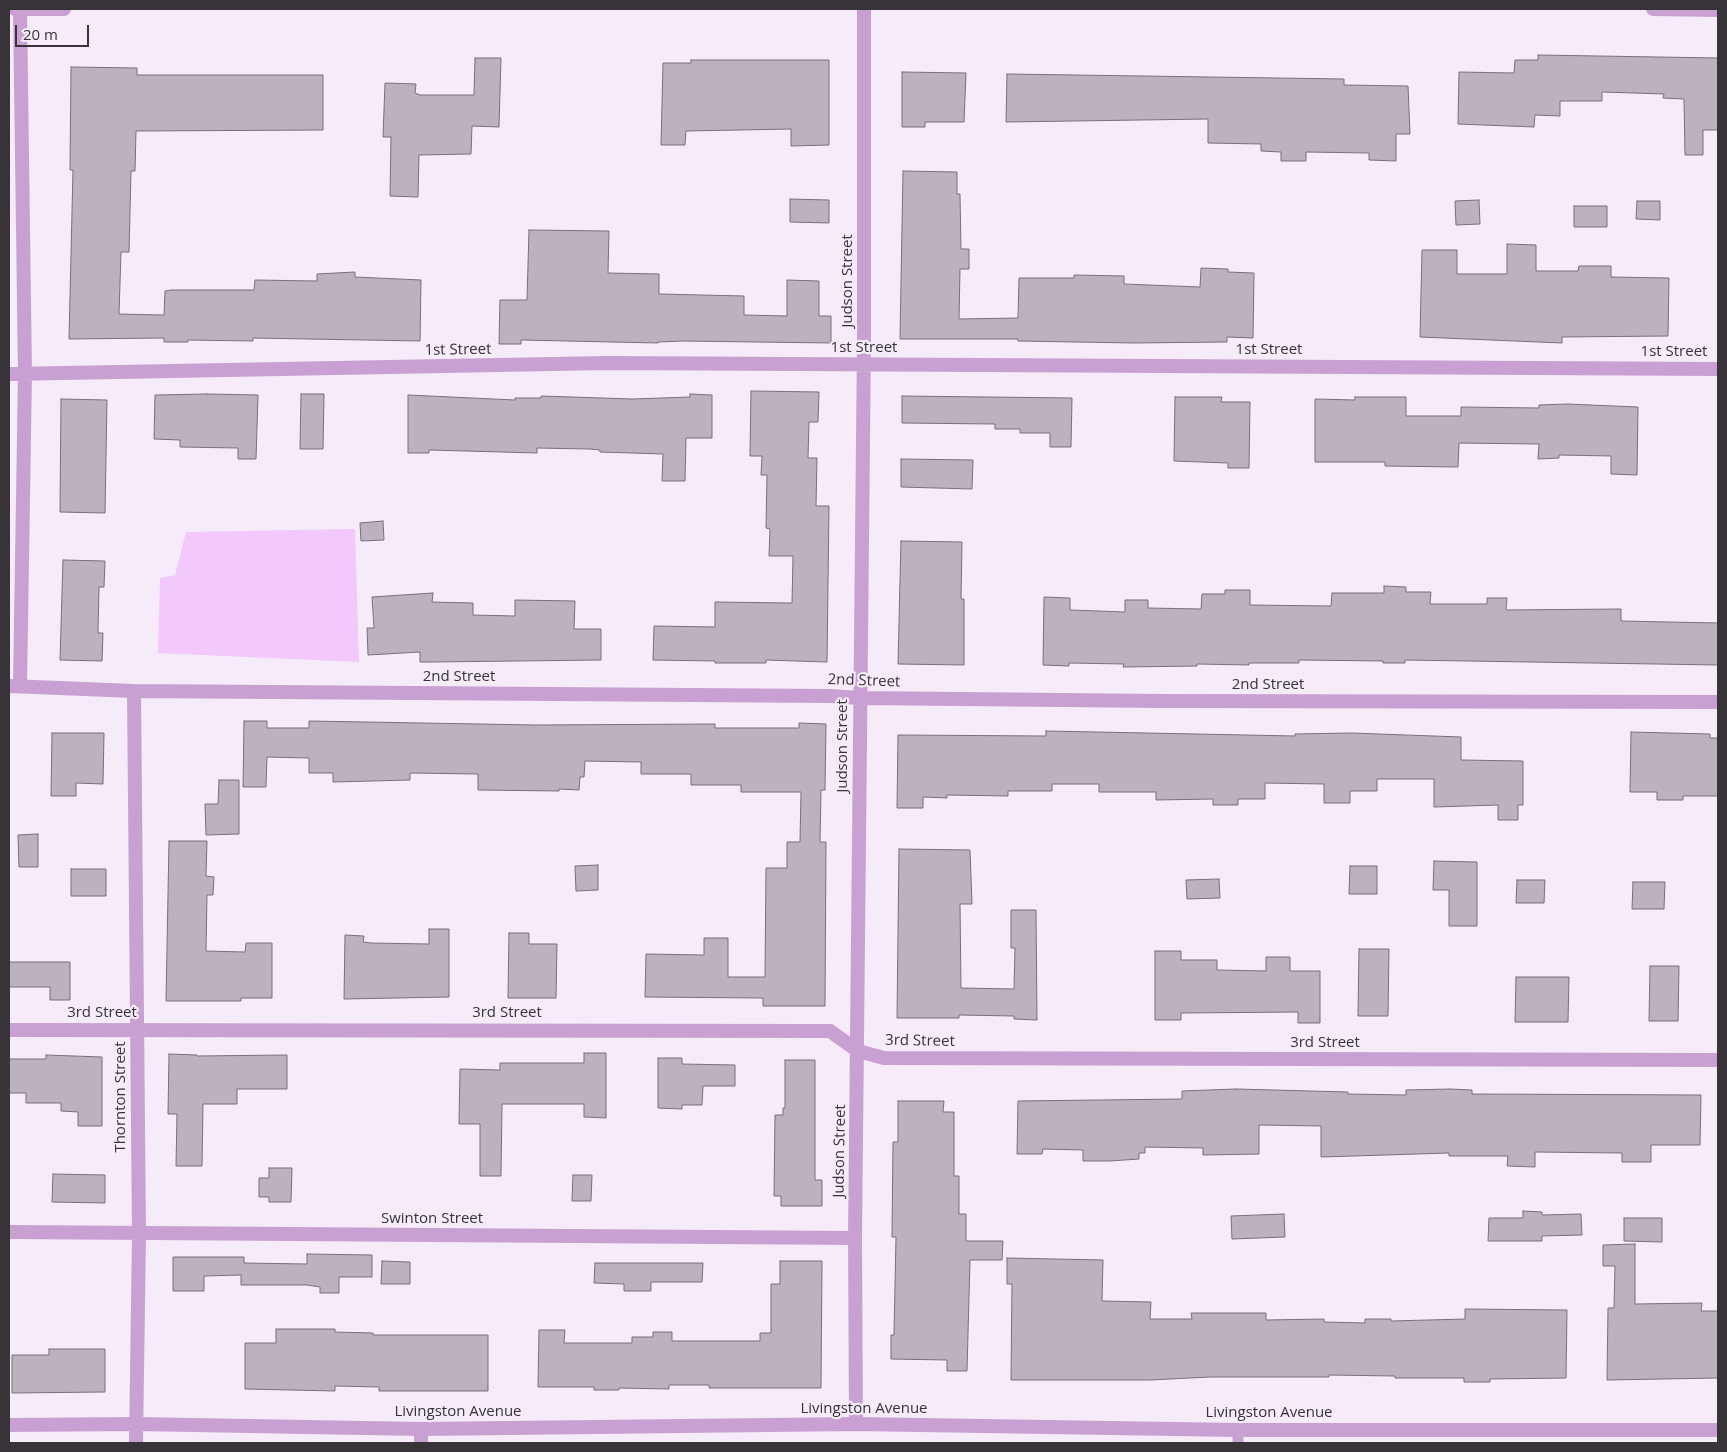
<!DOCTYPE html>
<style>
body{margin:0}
#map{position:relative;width:1727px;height:1452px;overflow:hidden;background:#f6ebf9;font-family:"Open Sans",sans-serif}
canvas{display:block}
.frame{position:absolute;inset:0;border:10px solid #373338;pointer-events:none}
.scale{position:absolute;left:15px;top:25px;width:74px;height:22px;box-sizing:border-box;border:2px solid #373338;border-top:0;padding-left:6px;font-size:15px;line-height:18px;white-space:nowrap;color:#373338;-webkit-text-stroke:4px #f6ebf9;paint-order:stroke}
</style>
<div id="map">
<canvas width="1727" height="1452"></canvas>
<div class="frame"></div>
<div class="scale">20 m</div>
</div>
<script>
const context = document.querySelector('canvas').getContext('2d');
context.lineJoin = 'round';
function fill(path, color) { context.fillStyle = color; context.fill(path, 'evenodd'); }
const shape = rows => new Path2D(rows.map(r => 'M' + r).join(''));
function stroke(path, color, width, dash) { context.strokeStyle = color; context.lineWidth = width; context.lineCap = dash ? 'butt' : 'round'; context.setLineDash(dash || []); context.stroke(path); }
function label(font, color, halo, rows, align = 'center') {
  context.font = font + ' "Open Sans",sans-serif'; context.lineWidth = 4.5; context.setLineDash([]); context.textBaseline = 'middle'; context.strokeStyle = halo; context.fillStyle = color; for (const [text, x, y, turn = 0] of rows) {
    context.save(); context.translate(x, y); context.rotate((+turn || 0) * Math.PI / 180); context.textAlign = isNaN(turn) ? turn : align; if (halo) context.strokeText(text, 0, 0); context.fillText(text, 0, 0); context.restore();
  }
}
const green = shape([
 [355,529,359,662,158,653,160,578,175,575,186,532]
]);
const building = shape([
 [1538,55,1718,58,1718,130,1703,130,1703,155,1685,155,1684,99,1663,98,1664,94,1602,92,1602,101,1560,101,1560,116,1535,115,1534,127,1458,124,1459,72,1514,73,1515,60,1538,60,1538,55],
 [475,58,501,58,499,127,472,126,471,154,419,155,418,197,390,196,391,137,383,137,385,83,416,84,415,93,420,95,474,95,475,58],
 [691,60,829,60,829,145,791,146,791,129,686,131,685,145,661,145,663,63,691,63,691,60],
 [71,67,137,68,137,75,323,75,323,130,136,131,135,171,131,171,129,252,121,252,119,314,164,315,165,291,171,290,254,290,255,280,317,281,317,274,355,272,355,277,421,280,420,341,253,338,253,341,188,340,188,342,164,342,164,338,69,339,73,170,70,170,71,67],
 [902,72,966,73,964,122,925,122,925,127,902,127,902,72],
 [1007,74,1344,79,1344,85,1408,86,1410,134,1396,134,1396,161,1369,160,1369,153,1306,152,1306,161,1281,161,1281,152,1261,151,1261,144,1208,143,1208,119,1006,122,1007,74],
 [903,171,957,172,957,194,960,194,961,249,969,249,969,269,960,269,959,319,1018,318,1019,278,1074,278,1074,275,1124,276,1124,284,1200,287,1201,268,1228,269,1228,272,1254,273,1253,338,1227,337,1227,342,1134,343,1018,341,1018,339,900,339,903,171],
 [790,199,829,200,829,223,790,222,790,199],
 [1479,200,1480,224,1456,225,1455,201,1479,200],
 [1637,201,1660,201,1660,220,1636,219,1637,201],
 [1574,206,1607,206,1607,227,1574,227,1574,206],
 [529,230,609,231,608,273,659,274,659,294,744,296,744,315,787,316,787,280,819,281,819,316,831,316,831,343,684,341,658,342,658,343,521,340,521,344,499,344,500,300,527,300,529,230],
 [1507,244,1536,245,1536,271,1578,271,1579,266,1611,266,1611,277,1669,278,1668,336,1562,337,1562,343,1420,337,1422,250,1457,250,1457,274,1507,274,1507,244],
 [751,391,819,392,818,422,809,422,808,458,817,458,816,506,829,506,827,662,766,660,766,663,715,663,715,661,653,660,654,626,715,627,715,602,792,603,793,556,769,556,770,529,766,528,767,475,761,475,762,456,750,456,751,391],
 [207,394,258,395,256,459,238,459,238,448,180,447,180,440,154,439,155,395,207,394],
 [301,394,324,394,323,449,300,449,301,394],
 [690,394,712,395,712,438,686,438,685,481,662,481,663,454,600,452,600,450,590,449,537,448,537,453,429,450,429,453,408,453,408,395,515,400,515,398,541,398,541,396,633,399,690,397,690,394],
 [902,396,1072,398,1071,447,1050,447,1050,433,1020,433,1020,429,995,429,995,424,902,423,902,396],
 [1175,397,1222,397,1221,402,1250,402,1249,468,1228,468,1228,463,1174,461,1175,397],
 [1355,397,1406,397,1406,416,1461,416,1461,407,1539,408,1539,405,1567,404,1638,407,1637,475,1611,474,1611,456,1559,455,1559,458,1538,459,1539,444,1459,443,1458,467,1385,466,1385,462,1315,462,1315,399,1355,400,1355,397],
 [61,399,107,400,105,513,60,512,61,399],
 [901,459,973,460,972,489,901,487,901,459],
 [383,521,384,540,361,541,360,523,383,521],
 [901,541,962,542,961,599,964,599,964,665,898,664,901,541],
 [63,560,105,561,104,587,99,587,98,633,103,633,102,661,60,660,63,560],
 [1384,586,1406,587,1406,592,1431,592,1430,604,1487,604,1487,598,1507,598,1506,610,1621,609,1621,621,1718,623,1718,665,1405,660,1405,663,1383,663,1383,661,1299,660,1299,663,1249,663,1249,665,1197,664,1197,666,1123,667,1124,664,1069,663,1069,666,1043,665,1044,597,1070,598,1070,610,1125,612,1125,600,1148,600,1148,608,1201,609,1202,594,1225,594,1225,590,1250,590,1250,605,1331,606,1332,593,1384,593,1384,586],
 [433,593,432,602,473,603,473,615,515,616,515,600,575,601,574,629,601,629,601,660,431,662,420,662,420,652,368,655,367,628,374,628,372,597,433,593],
 [244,721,267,721,267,728,309,728,309,721,535,725,715,724,715,728,799,728,799,723,826,724,825,790,821,790,820,842,826,842,825,1006,763,1006,763,998,645,997,646,954,704,955,704,938,728,938,728,977,765,977,766,868,787,868,787,842,800,842,801,792,741,792,741,785,691,785,691,774,641,774,641,762,585,761,584,777,580,777,579,790,559,789,559,791,478,790,478,774,410,773,410,780,333,782,333,773,309,773,309,758,267,757,266,787,243,787,244,721],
 [1046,731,1295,736,1295,734,1351,733,1461,737,1461,760,1523,761,1523,805,1518,805,1518,820,1498,820,1498,805,1434,807,1434,779,1377,779,1377,791,1350,791,1350,803,1324,803,1324,784,1265,783,1265,799,1238,799,1238,805,1213,805,1213,799,1156,800,1156,792,1099,792,1099,784,1052,784,1052,791,1008,791,1008,796,947,795,947,798,923,797,923,808,897,808,898,735,1046,736,1046,731],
 [1631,732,1710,734,1710,738,1718,738,1718,796,1683,796,1683,800,1657,800,1657,792,1630,792,1631,732],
 [52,733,104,733,103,784,76,783,76,796,51,796,52,733],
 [219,780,239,780,239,834,206,835,205,804,218,804,219,780],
 [38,834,38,867,19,867,18,835,38,834],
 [169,841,207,841,206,876,214,877,213,895,207,895,206,951,245,952,246,943,272,943,272,998,241,998,241,1001,166,1001,169,841],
 [899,849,970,850,972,904,960,904,961,988,1014,989,1015,948,1011,948,1011,910,1036,910,1037,1020,1014,1019,1014,1016,959,1015,959,1018,897,1018,899,849],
 [1434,861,1477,862,1477,926,1449,926,1449,890,1433,890,1434,861],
 [598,865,598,890,576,891,575,866,598,865],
 [1350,866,1377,866,1377,894,1349,894,1350,866],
 [71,869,106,869,106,896,71,896,71,869],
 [1219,879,1220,898,1187,899,1186,880,1219,879],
 [1517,880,1545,880,1544,903,1516,903,1517,880],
 [1633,882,1665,882,1664,909,1632,909,1633,882],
 [429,929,449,929,449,997,344,999,345,935,364,936,363,942,371,943,429,944,429,929],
 [509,933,529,933,529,944,557,944,556,998,508,998,509,933],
 [1359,949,1389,949,1388,1016,1358,1016,1359,949],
 [1155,951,1181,951,1181,960,1217,960,1217,970,1266,971,1266,957,1290,957,1290,971,1320,971,1320,1023,1298,1023,1298,1012,1181,1013,1181,1020,1155,1020,1155,951],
 [9,962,70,962,70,1000,50,1000,50,987,9,987,9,962],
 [1650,966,1679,966,1678,1021,1649,1021,1650,966],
 [1516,977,1569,977,1568,1022,1515,1022,1516,977],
 [584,1053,606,1053,606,1118,584,1117,584,1104,502,1104,501,1176,480,1176,480,1124,459,1124,460,1069,500,1070,500,1063,584,1063,584,1053],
 [169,1054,197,1055,197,1056,287,1055,287,1089,237,1089,237,1104,203,1104,202,1166,176,1166,177,1114,168,1114,169,1054],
 [46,1055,102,1057,102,1126,78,1126,78,1112,61,1111,61,1103,26,1103,26,1093,9,1093,9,1059,46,1059,46,1055],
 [658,1058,682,1058,682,1064,735,1065,735,1086,703,1086,702,1105,682,1105,682,1109,658,1108,658,1058],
 [785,1060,815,1060,815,1180,822,1180,822,1206,781,1206,781,1196,774,1196,775,1115,783,1115,783,1108,785,1108,785,1060],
 [1236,1089,1348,1092,1348,1094,1406,1095,1406,1090,1450,1089,1472,1090,1472,1094,1701,1095,1700,1145,1651,1145,1651,1162,1622,1162,1622,1153,1535,1152,1535,1167,1507,1166,1508,1156,1449,1156,1449,1153,1321,1157,1321,1126,1259,1125,1259,1154,1203,1155,1203,1148,1145,1147,1145,1153,1139,1153,1139,1159,1110,1161,1083,1161,1083,1150,1043,1149,1042,1154,1017,1154,1018,1101,1182,1099,1182,1091,1236,1089],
 [898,1101,944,1101,943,1112,954,1112,954,1176,959,1176,959,1214,966,1214,966,1241,1003,1241,1002,1260,970,1260,967,1371,947,1371,947,1360,891,1359,891,1335,894,1335,896,1237,892,1237,893,1142,898,1142,898,1101],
 [269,1168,292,1168,291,1202,269,1202,269,1197,259,1197,259,1178,269,1178,269,1168],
 [53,1174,105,1175,105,1203,52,1202,53,1174],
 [573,1175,592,1175,591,1201,572,1201,573,1175],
 [1523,1211,1542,1212,1542,1215,1581,1214,1582,1235,1542,1236,1542,1241,1488,1241,1489,1218,1523,1218,1523,1211],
 [1284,1214,1285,1237,1232,1239,1231,1216,1284,1214],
 [1624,1218,1662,1218,1662,1242,1624,1241,1624,1218],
 [1635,1244,1635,1304,1702,1303,1701,1311,1718,1311,1718,1378,1607,1380,1608,1308,1614,1308,1615,1266,1603,1266,1603,1245,1635,1244],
 [307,1254,372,1255,372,1277,339,1277,339,1293,320,1293,320,1287,307,1285,241,1285,241,1275,204,1276,204,1291,173,1291,173,1257,244,1257,244,1263,307,1264,307,1254],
 [1007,1258,1103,1260,1102,1301,1151,1302,1150,1319,1192,1319,1191,1313,1266,1313,1266,1320,1324,1319,1324,1322,1365,1323,1365,1319,1391,1319,1391,1321,1465,1319,1465,1309,1567,1310,1566,1378,1490,1379,1490,1382,1464,1382,1464,1378,1395,1378,1395,1376,1329,1375,1329,1377,1210,1377,1150,1380,1011,1380,1012,1284,1007,1284,1007,1258],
 [382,1261,410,1262,410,1284,381,1284,382,1261],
 [780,1261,822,1261,821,1388,709,1388,709,1385,669,1385,669,1389,619,1388,619,1390,594,1390,594,1387,538,1387,539,1330,565,1330,564,1343,632,1343,632,1337,653,1337,653,1332,672,1332,672,1341,760,1341,760,1333,771,1333,771,1284,780,1284,780,1261],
 [595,1263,703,1263,702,1282,651,1282,651,1291,624,1291,624,1284,594,1283,595,1263],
 [276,1329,335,1329,335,1332,373,1333,373,1335,488,1335,488,1391,379,1391,379,1387,335,1386,335,1391,245,1389,245,1343,276,1343,276,1329],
 [49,1349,105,1349,105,1392,12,1393,12,1355,49,1355,49,1349]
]);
const service = shape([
 [1238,1443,1238,1430]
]);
const minor = shape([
 [20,9,25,374,20,686],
 [9,374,607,363,1718,369],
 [9,686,134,691,830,696,860,698,1162,701,1718,702],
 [134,691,139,1234,136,1443],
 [9,1030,830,1031,858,1051,884,1058,1718,1060],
 [9,1232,855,1238],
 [856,1424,855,1238,864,341,864,9],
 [421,1429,421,1443]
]);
const tertiary = shape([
 [15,9,64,9],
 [1653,9,1718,10],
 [9,1425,136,1424,421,1429,856,1424,1238,1430,1718,1430]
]);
const streetNames = [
 ["Judson Street",848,281,-90],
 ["1st Street",864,348],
 ["1st Street",458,350,-1],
 ["1st Street",1269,350],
 ["1st Street",1674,352],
 ["2nd Street",459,677],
 ["2nd Street",864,681,2],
 ["2nd Street",1268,685],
 ["Judson Street",843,746,-90],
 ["3rd Street",102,1013],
 ["3rd Street",507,1013],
 ["3rd Street",920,1041,1],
 ["3rd Street",1325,1043],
 ["Thornton Street",121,1097,-90],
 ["Judson Street",840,1151,-89],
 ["Swinton Street",432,1219],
 ["Livingston Avenue",864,1409],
 ["Livingston Avenue",458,1412],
 ["Livingston Avenue",1269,1413]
];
fill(green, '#f2c8fd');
fill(building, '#bcb2bf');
stroke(building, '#796f7b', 1);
stroke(service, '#c8a1d2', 11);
stroke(minor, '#c8a1d2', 14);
stroke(tertiary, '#c8a1d2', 14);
label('15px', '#373338', '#f6ebf9', streetNames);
</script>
